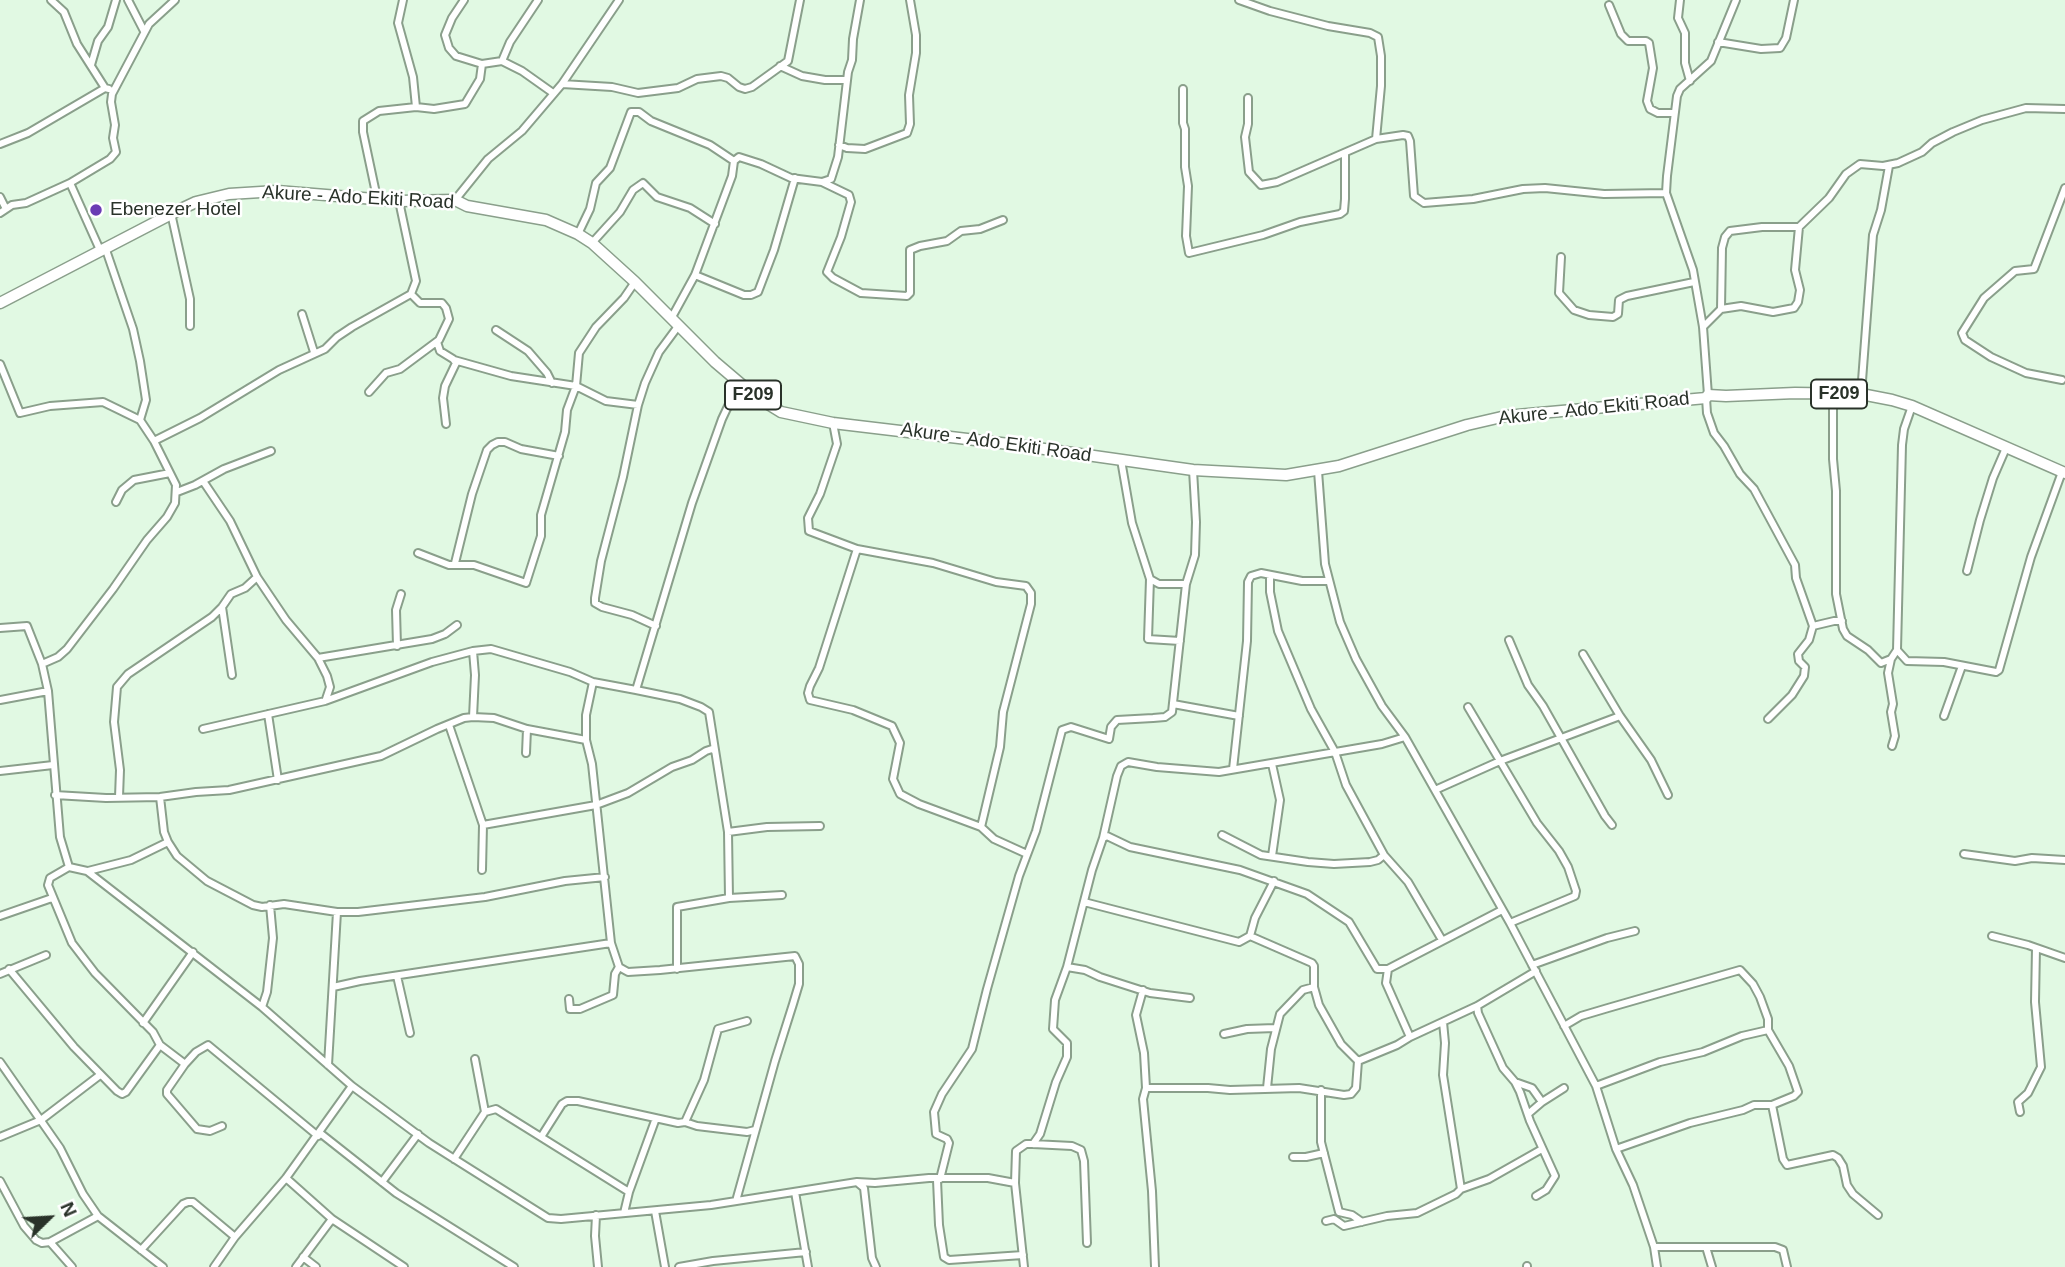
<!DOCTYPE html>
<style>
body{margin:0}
#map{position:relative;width:2065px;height:1267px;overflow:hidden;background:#e1f9e3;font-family:Arial,sans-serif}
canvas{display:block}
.north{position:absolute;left:14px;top:1183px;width:70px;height:70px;-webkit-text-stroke:5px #fff;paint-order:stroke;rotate:66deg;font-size:19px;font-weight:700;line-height:28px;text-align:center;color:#293229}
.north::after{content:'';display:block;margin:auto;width:24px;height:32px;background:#293229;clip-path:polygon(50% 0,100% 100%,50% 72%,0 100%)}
</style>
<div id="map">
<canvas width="2065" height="1267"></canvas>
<div class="north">N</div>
</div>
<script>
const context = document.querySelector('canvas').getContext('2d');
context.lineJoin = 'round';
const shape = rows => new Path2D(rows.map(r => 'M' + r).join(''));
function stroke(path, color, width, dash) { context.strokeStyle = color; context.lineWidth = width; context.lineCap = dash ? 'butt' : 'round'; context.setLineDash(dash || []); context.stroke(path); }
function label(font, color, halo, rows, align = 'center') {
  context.font = font + ' Arial,sans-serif'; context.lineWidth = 5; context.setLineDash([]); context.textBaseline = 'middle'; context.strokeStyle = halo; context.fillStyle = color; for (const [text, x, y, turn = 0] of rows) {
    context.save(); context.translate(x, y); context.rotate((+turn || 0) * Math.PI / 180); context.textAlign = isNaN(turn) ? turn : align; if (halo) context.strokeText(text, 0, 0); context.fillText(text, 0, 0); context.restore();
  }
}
const minor = shape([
 [51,0,64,12,77,44,105,88,109,89],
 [128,0,144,31],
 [403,0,398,23,413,77,416,107],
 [464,0,452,18,445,35,449,48,456,56,482,64,502,61,522,71,553,93],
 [1239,0,1270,11,1328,26,1370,33,1378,37,1381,56,1381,86,1376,139],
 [1680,0,1678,18,1685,33,1685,63,1690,81],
 [1609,5,1621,34,1628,41,1646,41,1649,43,1653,68,1647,101,1650,109,1658,113,1674,113],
 [1718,42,1761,49,1780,48,1786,38,1794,0],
 [502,61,510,42,538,0],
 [91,65,98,41,108,27,116,0],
 [780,66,802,76,825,80,847,80],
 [562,84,612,87,638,93,678,88,697,79,721,76,728,78,739,87,745,89,752,87,788,61,800,0],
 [1183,89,1183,123,1185,129,1185,167,1188,186,1186,236,1189,253,1263,235,1300,222,1340,214,1344,211,1345,199,1345,154],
 [1248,98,1248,124,1245,137,1249,172,1261,185,1277,182,1376,139,1403,135,1408,136,1410,141,1414,196,1424,203,1473,199,1523,189,1545,188,1604,194,1666,193],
 [0,144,28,133,105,88],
 [839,145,847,148,865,149,907,133,910,124,909,95,916,53,916,35,910,0],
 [734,161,739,157,761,164,791,178,822,182,849,195,851,202,841,237,827,272,833,278,861,293,907,296,910,293,910,250,920,246,947,241,961,231,980,229,1003,220],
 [822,182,831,179,838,157,848,72,852,60,853,39,860,0],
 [0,197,6,209],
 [377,198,363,132,363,121,379,111,416,107,434,109,465,104,480,79,482,64],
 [455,200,488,159,522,131,562,84,619,0],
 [0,213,12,205,26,203,70,183],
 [171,213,190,299,190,326],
 [578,234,590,209,596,183,610,168,631,112,639,112,651,121,710,145,734,161],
 [592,243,620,212,633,190,643,183,657,197,690,208,715,224],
 [105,247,133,329,140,361,146,400,140,420],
 [100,250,70,183,110,159,116,152,113,138,115,125,111,102,112,94,149,24,175,0],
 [1561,257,1559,293,1574,310,1589,315,1613,317,1618,314,1619,300,1627,296,1694,282],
 [695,275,744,295,751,295,758,292,774,250,795,178],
 [1721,309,1722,248,1725,237,1730,231,1762,227,1799,227,1829,198,1846,174,1860,164,1883,166,1898,163,1922,152,1932,143,1953,132,1982,120,2026,108,2065,109],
 [302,314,314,352],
 [672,317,695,275,732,176,734,161],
 [1703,327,1721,309,1741,306,1773,312,1794,308,1798,302,1800,290,1795,270,1799,227],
 [496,330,528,351,547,373,552,383],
 [437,342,440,351,453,359,456,363,445,386,443,398,446,424],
 [454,360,511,376,576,386,606,401,638,405],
 [0,364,20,413,50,406,103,402,140,420,154,441,176,485,175,503,167,517,147,540,113,589,67,649,58,657,42,664,48,691,60,837,69,867],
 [2062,380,2026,373,1991,357,1965,340,1962,333,1984,298,2015,271,2034,269,2065,188],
 [369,392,386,373,400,369,439,340,449,319,446,308,442,303,420,303,411,294],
 [1833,394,1833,459,1836,491,1836,594,1843,629,1847,636,1868,650,1881,663,1891,659,1897,650,1902,445,1904,429,1912,406],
 [1861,394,1873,235,1881,210,1889,166],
 [1708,395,1703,327,1693,270,1666,193,1667,176,1677,96,1680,89,1711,61,1736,0],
 [1706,398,1707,413,1714,433,1724,446,1740,474,1754,489,1795,565,1796,578,1813,626],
 [833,423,837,444,820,494,808,518,809,531,857,549,933,563,996,582,1026,586,1031,593,1031,604,1003,712,1000,747,981,827,994,839,1027,854],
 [154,441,200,418,279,370,325,349,337,337,352,327,411,294,416,281,399,201],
 [1121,460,1132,523,1150,579,1159,584,1186,584],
 [1318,471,1325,564,1340,622,1356,659,1382,706,1405,737,1510,923,1596,1086,1616,1149,1633,1185,1654,1247,1657,1267],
 [203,481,230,521,257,577,286,620,318,658,327,676,330,687,326,699],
 [177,492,195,485,224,469,271,451],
 [116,502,122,490,134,480,170,473],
 [857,549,819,668,810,686,808,693,810,700,853,710,892,726,900,743,893,779,900,794,919,804,981,827],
 [418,553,449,565,474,565,526,583,541,536,541,515,565,432,567,410,576,386,579,353,596,327,624,298,635,282],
 [455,563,472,494,487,450,492,445,498,442,505,442,521,449,559,456],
 [1967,571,1980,520,1993,478,2006,448],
 [1270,576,1270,592,1278,631,1311,709,1335,752,1346,785,1384,855,1408,882,1442,940],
 [1150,579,1148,639,1180,641],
 [222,607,232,675],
 [656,626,632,615,602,607,595,603,595,598,601,561,623,477,638,405,645,383,659,352,679,325],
 [0,628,27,626,42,664],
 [1509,640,1528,685,1543,706,1605,816,1612,825],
 [397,646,396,610,401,594],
 [1897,650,1907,661,1944,662,1996,672,1999,670,2031,557,2062,472],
 [473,651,475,675,473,717],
 [1583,654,1620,716,1651,760,1668,795],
 [318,658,432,639,445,634,457,625],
 [1891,659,1888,673,1893,704,1891,712,1895,736,1892,746],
 [593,682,586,715,586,740,592,764,611,943,619,967,628,972,660,970,795,956,799,964,799,984,793,1004,775,1061,736,1201],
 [636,690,680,699,701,707,709,712,728,832,729,898],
 [0,700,48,691],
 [1173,704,1239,716],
 [1468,707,1537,823,1559,851,1568,867,1576,891,1575,896,1510,923],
 [268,714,278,780],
 [1944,716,1962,666],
 [1768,719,1792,695,1804,676,1805,667,1799,661,1798,654,1809,640,1813,626,1834,621,1842,621],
 [449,725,483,825,596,805,628,793,672,767,692,760,706,751,712,749,715,751],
 [203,729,325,701,432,662,473,651,491,649,570,672,593,682,636,690,692,503,722,419,739,383],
 [526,753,527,729],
 [1272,764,1280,800,1272,856],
 [1233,769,1247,641,1248,582,1251,576,1261,573,1302,581,1329,581],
 [0,771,53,765],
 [1435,790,1500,761,1620,716],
 [55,795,106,798,160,797,196,792,229,790,381,756,437,729,464,718,473,717,494,718,527,729,586,740],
 [119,797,120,770,114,722,117,687,128,674,212,617,222,607,231,594,245,588,257,577],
 [160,797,164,832,168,842,177,856,207,881,253,905,262,907,284,904,337,912,358,912,485,897,565,881,605,877],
 [728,832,767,827,820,826],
 [1222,835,1261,855,1308,862,1334,864,1370,862,1378,860,1384,855],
 [1103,838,1117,776,1121,766,1128,762,1157,767,1219,772,1382,744,1405,737],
 [1964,854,2015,861,2032,858,2065,860],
 [482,870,483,825],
 [88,871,131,860,168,842],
 [1084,902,1239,942,1250,936,1255,918,1274,881],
 [0,916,52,898],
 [1250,936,1312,963,1314,966,1314,987,1319,1005,1341,1044,1358,1061],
 [1992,936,2028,945,2065,958],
 [1532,965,1607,938,1635,931],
 [1067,967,1085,970,1100,977,1150,993,1190,998],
 [9,969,74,1047,117,1091,122,1094,126,1092,160,1045],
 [677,969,677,907,729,898,782,895],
 [1388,969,1386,983,1410,1037],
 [0,974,46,955],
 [397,976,410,1033],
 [333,987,360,981,611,943],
 [1143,990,1136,1015,1144,1053,1146,1088,1143,1099,1152,1191,1155,1267],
 [569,999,570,1009,580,1009,613,995,615,974,619,967],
 [1477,1006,1478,1013,1503,1068,1515,1082,1520,1092,1530,1121,1555,1176,1546,1190,1536,1196],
 [262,1007,267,992,273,938,270,905],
 [143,1023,193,952],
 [1564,1026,1581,1016,1608,1008,1740,970,1753,984,1760,997,1768,1019,1768,1030,1789,1066,1798,1092,1794,1096,1772,1105,1754,1105,1743,1110,1690,1123,1616,1149],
 [1224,1034,1247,1029,1275,1028],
 [475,1059,485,1112],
 [1358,1061,1397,1045,1410,1037,1477,1006,1536,971],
 [0,1062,60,1148,83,1194,98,1216,163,1267],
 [185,1064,160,1045,153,1032,95,973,72,943,48,885,50,878,69,867,87,871,262,1007,352,1086,429,1143,548,1218,561,1219,711,1205,857,1182,875,1183,929,1178,988,1178,1015,1183,1016,1151,1026,1144,1033,1144,1072,1146,1081,1150,1084,1161,1087,1243],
 [328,1065,337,912],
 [1515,1082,1532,1088,1542,1102],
 [1596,1086,1660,1062,1703,1052,1742,1036,1768,1030],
 [1146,1088,1208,1088,1230,1090,1299,1088,1344,1095,1351,1094,1356,1088,1358,1061],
 [1267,1088,1271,1049,1280,1014,1303,990,1314,987],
 [1321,1090,1321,1142,1339,1212,1352,1215,1362,1222],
 [1772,1105,1783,1159,1787,1165,1833,1155,1838,1158,1843,1166,1847,1185,1853,1194,1878,1215],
 [2020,1112,2018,1102,2028,1093,2041,1067,2035,1002,2036,948],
 [1528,1114,1542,1102,1564,1088],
 [685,1122,704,1080,718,1029,747,1021],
 [222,1126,210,1131,197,1129,167,1094,167,1090,185,1064,196,1052,208,1045,318,1136],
 [320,1133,396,1193,514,1267],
 [0,1137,41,1120,100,1075],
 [541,1137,562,1104,567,1101,578,1101,678,1123,685,1122,697,1126,747,1132,755,1130],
 [1033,1144,1040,1134,1056,1082,1067,1057,1067,1043,1053,1029,1055,1000,1067,967,1092,870,1103,838,1107,836,1130,847,1240,870,1307,894,1349,922,1377,969,1388,969,1502,910],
 [1293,1157,1306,1157,1324,1153],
 [454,1159,485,1112,496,1109,629,1192],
 [286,1178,332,1219,404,1267],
 [940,1179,949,1143,947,1139,936,1134,934,1112,942,1094,972,1049,987,989,1019,876,1036,831,1062,730,1071,727,1109,739,1111,727,1117,720,1153,718,1165,717,1172,712,1186,584,1195,555,1196,522,1193,470],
 [937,1180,939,1225,944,1257,949,1260,1023,1255],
 [0,1181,24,1226,36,1240,42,1243,50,1242,72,1267],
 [382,1182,418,1134],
 [858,1183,864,1188,872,1258,876,1267],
 [1015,1183,1024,1267],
 [1461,1189,1489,1179,1542,1149],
 [795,1192,808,1267],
 [655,1211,665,1267],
 [624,1213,629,1192,656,1118],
 [596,1215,595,1236,598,1267],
 [1326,1221,1334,1219,1344,1226,1387,1216,1417,1213,1456,1194,1461,1189,1443,1075,1445,1043,1443,1022],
 [50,1242,98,1216],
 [1654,1247,1775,1247,1783,1250,1787,1267],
 [1706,1247,1712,1267],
 [141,1250,183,1204,188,1202,193,1202,235,1237],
 [303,1257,316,1267],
 [214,1267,235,1237,286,1178,352,1086],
 [296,1267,332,1219],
 [679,1267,713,1261,806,1252],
 [1527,1267,1527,1266]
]);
const primary = shape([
 [0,303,179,210,196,202,229,194,277,191,399,201,455,200,467,206,546,220,578,234,592,243,635,282,715,362,755,396,781,412,833,423,1009,444,1193,470,1286,475,1339,466,1467,425,1506,416,1706,398,1708,395,1726,396,1795,393,1861,394,1892,400,1912,406,2065,473]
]);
const markers = [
 [96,210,7,"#6a3cb4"]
];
const shields = [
 [1839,394,56],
 [753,395,56]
];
const shieldNames = [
 ["F209",1839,394],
 ["F209",753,395]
];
const streetNames = [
 ["Akure - Ado Ekiti Road",358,198,3],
 ["Akure - Ado Ekiti Road",1594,409,-6],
 ["Akure - Ado Ekiti Road",996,443,8]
];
const poiNames = [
 ["Ebenezer Hotel",110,210]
];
stroke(minor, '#8a9f8b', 10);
stroke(primary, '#8a9f8b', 13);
stroke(minor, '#fff', 6);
stroke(primary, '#fff', 10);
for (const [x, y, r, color] of markers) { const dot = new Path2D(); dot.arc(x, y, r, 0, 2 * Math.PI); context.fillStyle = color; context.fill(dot); stroke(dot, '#fff', 2.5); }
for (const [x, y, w] of shields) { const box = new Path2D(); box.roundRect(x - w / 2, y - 14.5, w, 29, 5); context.fillStyle = '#fff'; context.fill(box); stroke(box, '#293229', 2); }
label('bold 18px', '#293229', null, shieldNames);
label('19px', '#293229', '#fff', streetNames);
label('19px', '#293229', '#fff', poiNames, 'left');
</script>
